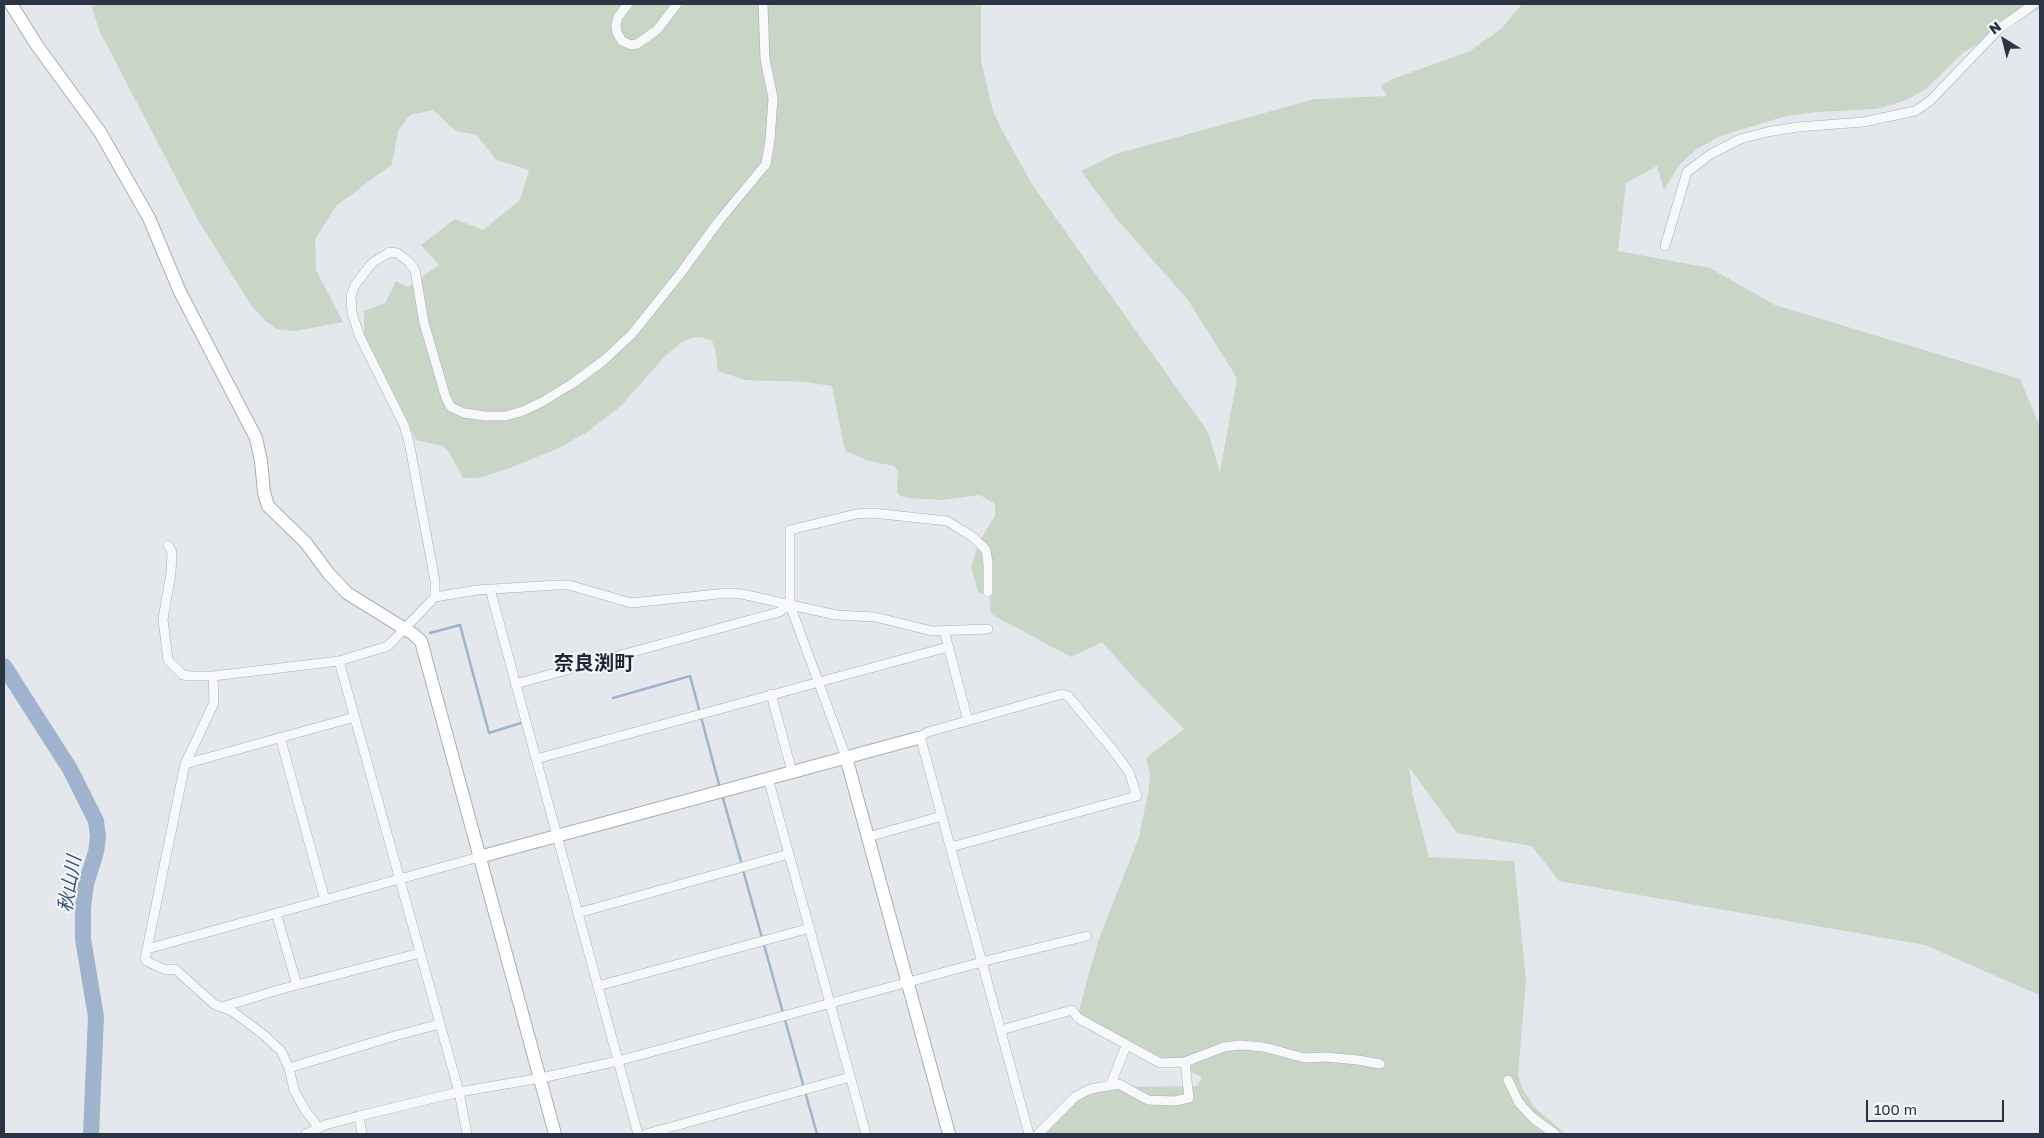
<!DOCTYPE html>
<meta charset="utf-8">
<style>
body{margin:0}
#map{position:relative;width:2044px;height:1138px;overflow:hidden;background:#e4e7ec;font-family:"Golos Text",sans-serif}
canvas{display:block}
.frame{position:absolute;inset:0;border:5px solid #2b3445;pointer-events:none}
.north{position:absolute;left:1979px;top:15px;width:50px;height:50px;-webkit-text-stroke:4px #f4f6f9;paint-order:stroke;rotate:324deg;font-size:14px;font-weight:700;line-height:20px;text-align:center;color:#2b3445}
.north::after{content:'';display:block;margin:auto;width:18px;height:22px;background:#2b3445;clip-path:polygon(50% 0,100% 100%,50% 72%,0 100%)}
.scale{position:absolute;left:1866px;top:1100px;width:138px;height:22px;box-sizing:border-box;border:2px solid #2b3445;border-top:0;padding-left:6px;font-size:15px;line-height:18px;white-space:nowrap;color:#2b3445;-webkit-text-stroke:4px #f4f6f9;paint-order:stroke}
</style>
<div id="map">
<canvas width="2044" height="1138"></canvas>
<div class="frame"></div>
<div class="north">N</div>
<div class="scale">100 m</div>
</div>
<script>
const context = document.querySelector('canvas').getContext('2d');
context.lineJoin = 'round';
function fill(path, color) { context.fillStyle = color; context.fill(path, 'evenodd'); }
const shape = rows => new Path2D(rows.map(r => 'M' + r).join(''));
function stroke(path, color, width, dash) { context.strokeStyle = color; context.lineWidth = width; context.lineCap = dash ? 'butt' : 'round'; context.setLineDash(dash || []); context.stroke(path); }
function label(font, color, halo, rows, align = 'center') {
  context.font = font + ' "Golos Text","Noto Sans JP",sans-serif'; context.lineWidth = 4; context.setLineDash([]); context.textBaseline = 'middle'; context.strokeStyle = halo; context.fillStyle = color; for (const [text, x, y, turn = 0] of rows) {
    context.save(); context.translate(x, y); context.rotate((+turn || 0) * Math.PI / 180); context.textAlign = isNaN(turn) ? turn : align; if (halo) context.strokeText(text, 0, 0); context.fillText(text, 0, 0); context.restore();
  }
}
const green = shape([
 [91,4,981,4,981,61,993,111,1004,134,1033,186,1208,432,1220,472,1237,378,1188,300,1115,217,1081,171,1116,154,1315,99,1387,96,1381,86,1390,80,1470,51,1501,29,1522,4,2040,4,2040,8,1964,52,1927,88,1907,100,1876,109,1816,112,1786,116,1720,136,1697,149,1680,164,1664,190,1657,166,1626,183,1618,251,1710,268,1775,305,2020,379,2040,427,2040,997,2037,994,1925,945,1559,881,1532,846,1457,833,1409,767,1413,796,1429,857,1514,861,1526,980,1518,1075,1522,1088,1535,1108,1566,1134,1033,1134,1033,1132,1065,1107,1089,1095,1122,1087,1197,1086,1202,1077,1078,1016,1087,980,1100,936,1139,837,1149,788,1150,774,1146,758,1184,729,1135,679,1102,642,1071,657,991,614,989,591,979,594,971,567,979,542,995,516,995,504,980,495,941,500,909,498,900,496,897,492,898,471,894,466,869,461,845,451,832,386,805,382,745,380,718,371,715,349,712,341,701,337,692,338,682,342,665,356,621,406,587,432,559,448,510,468,479,478,463,478,449,452,443,446,416,440,364,335,364,311,385,303,396,281,408,287,439,265,421,245,455,219,483,230,520,200,529,170,496,160,477,135,456,131,433,110,410,115,398,131,392,164,336,206,315,239,316,270,343,322,296,331,277,329,267,322,251,305,198,220,99,30]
]);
const stream = shape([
 [430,633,460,625,489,733,521,723],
 [613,698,690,676,720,788],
 [722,795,742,865],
 [743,870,817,1134]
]);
const river = shape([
 [4,666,70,769,96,821,98,837,96,852,86,884,83,907,83,939,96,1017,91,1134]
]);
const street = shape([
 [628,4,618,17,616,25,617,33,622,41,631,45,637,44,657,30,677,4],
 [1665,246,1687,172,1711,154,1740,139,1767,132,1798,127,1863,122,1915,111,1930,101,2000,28,2034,4],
 [168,545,172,552,171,573,163,619,168,660,183,675,190,676,213,676,339,661,388,646,435,597,477,590,557,585,569,585,631,603,727,593,742,594,836,615,875,617,932,631,988,629],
 [490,589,638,1134],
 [435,597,435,581,409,442,404,425,360,337,352,313,351,296,355,285,372,263,390,252,397,253,409,262,415,270,424,323,446,398,451,407,464,413,485,416,506,416,523,411,542,402,573,383,603,361,632,334,680,274,718,222,766,164,770,140,773,98,765,59,763,4],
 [944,630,968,721],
 [339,661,459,1092,467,1134],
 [213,676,214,703,185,764,145,959,146,961,166,970,175,969,214,1004,232,1011,264,1035,281,1051,289,1068,294,1090,305,1110,319,1128],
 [515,684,779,612,790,605],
 [771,694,792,772],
 [920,736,1029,1134],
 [280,737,325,900],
 [918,738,928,732,1062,694,1068,696,1113,750,1129,772,1137,796,951,847],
 [846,757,790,605,790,530,856,514,873,513,947,521,973,537,986,550,988,563,988,592],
 [536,759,948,647],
 [185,764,355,717],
 [768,778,866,1134],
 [868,837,942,816],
 [276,913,297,985],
 [578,913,789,854],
 [147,949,479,857],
 [598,986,810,928],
 [222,1007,278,990,420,953],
 [1001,1030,1072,1010,1078,1018,1160,1063,1185,1062,1224,1047,1240,1045,1264,1047,1304,1058,1326,1057,1358,1060,1380,1064],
 [289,1068,394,1036,440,1024],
 [1508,1080,1519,1103,1533,1118,1555,1134],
 [1110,1086,1126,1046],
 [359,1116,362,1134],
 [306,1134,325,1125,359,1116,459,1092,541,1078,618,1061,993,959,1087,936],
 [646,1134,850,1077],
 [1038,1134,1075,1097,1090,1089,1119,1084,1148,1100,1175,1101,1189,1098,1185,1062]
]);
const secondary = shape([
 [11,4,36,44,100,132,149,218,180,292,256,438,261,461,264,492,268,506,306,543,329,574,347,593,413,634,421,641,555,1134],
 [846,757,949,1134],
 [479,857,918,738]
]);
const waterNames = [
 ["秋山川",70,884,-80]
];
const quarterNames = [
 ["奈良渕町",594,664]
];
fill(green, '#c9d6c5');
stroke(stream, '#9fb4cc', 2.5);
stroke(river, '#9fb4cc', 16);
stroke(street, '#a9aeb7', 10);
stroke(secondary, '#a9aeb7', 14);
stroke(street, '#f7f8fa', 9);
stroke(secondary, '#fff', 12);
label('italic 19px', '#34527a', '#f4f6f9', waterNames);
label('bold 20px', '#1d2536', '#f4f6f9', quarterNames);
</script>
